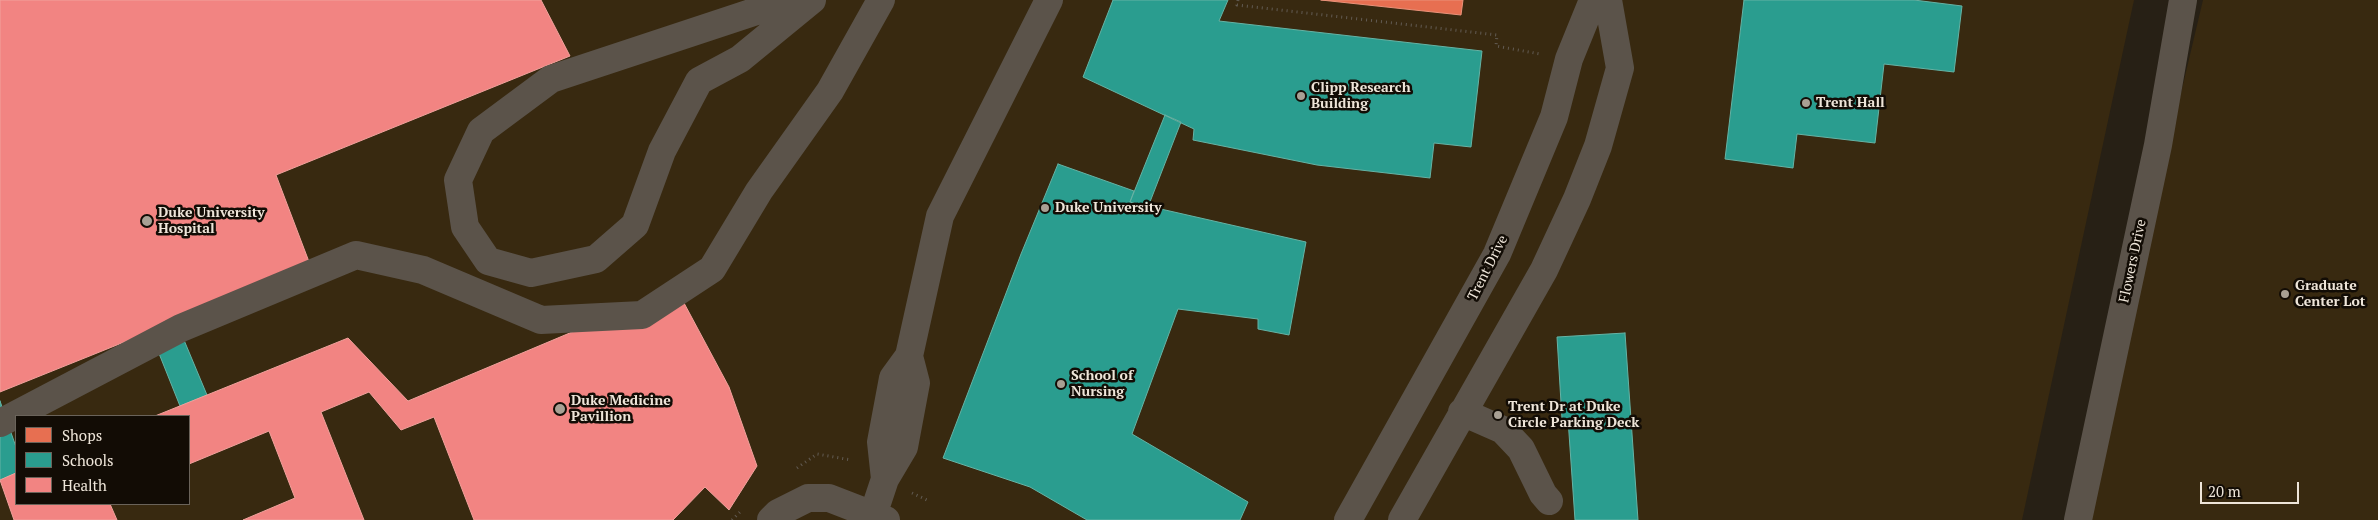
<!DOCTYPE html>
<style>
body{margin:0}
#map{position:relative;width:2378px;height:520px;overflow:hidden;background:#272015;font-family:"PT Serif",serif}
canvas{display:block}
.legend{position:absolute;left:15px;top:415px;width:175px;height:90px;box-sizing:border-box;background:#120c05;border:1px solid #6a635a;margin:0;padding:6px 9px;list-style:none;font-size:15px;color:#eee5d9}
.legend li{display:flex;align-items:center;gap:10px;height:25px}
.legend b{width:25px;border:1px solid #6a635a}
.scale{position:absolute;left:2200px;top:482px;width:99px;height:22px;box-sizing:border-box;border:2px solid #eee5d9;border-top:0;padding-left:6px;font-size:15px;line-height:18px;white-space:nowrap;color:#eee5d9;-webkit-text-stroke:4px #120c05;paint-order:stroke}
</style>
<div id="map">
<canvas width="2378" height="520"></canvas>
<ul class="legend">
<li><b style="height:14px;background:#e76f51"></b>Shops</li>
<li><b style="height:14px;background:#2a9d8f"></b>Schools</li>
<li><b style="height:14px;background:#f28482"></b>Health</li>
</ul>
<div class="scale">20 m</div>
</div>
<script>
const context = document.querySelector('canvas').getContext('2d');
context.lineJoin = 'round';
function fill(path, color) { context.fillStyle = color; context.fill(path, 'evenodd'); }
const shape = rows => new Path2D(rows.map(r => 'M' + r).join(''));
function stroke(path, color, width, dash) { context.strokeStyle = color; context.lineWidth = width; context.lineCap = dash ? 'butt' : 'round'; context.setLineDash(dash || []); context.stroke(path); }
function label(font, color, halo, rows, align = 'center') {
  context.font = font + ' "PT Serif",serif'; context.lineWidth = 5; context.setLineDash([]); context.textBaseline = 'middle'; context.strokeStyle = halo; context.fillStyle = color; for (const [text, x, y, turn = 0] of rows) {
    context.save(); context.translate(x, y); context.rotate((+turn || 0) * Math.PI / 180); context.textAlign = isNaN(turn) ? turn : align; if (halo) context.strokeText(text, 0, 0); context.fillText(text, 0, 0); context.restore();
  }
}
const built = shape([
 [0,0,2134,0,2022,520,0,520],
 [16,416,189,416,189,504,16,504],
 [2203,0,2378,0,2378,520,2080,520]
]);
const shops = shape([
 [1321,0,1463,0,1461,15,1321,0]
]);
const schools = shape([
 [1113,0,1228,0,1219,21,1482,51,1471,147,1434,143,1430,178,1317,165,1193,140,1194,129,1083,77,1113,0],
 [1744,0,1914,0,1962,6,1954,72,1884,64,1875,143,1797,134,1793,168,1725,159,1744,0],
 [1165,115,1181,122,1148,207,1130,202,1165,115],
 [1058,164,1134,191,1130,202,1306,242,1289,335,1258,329,1258,319,1178,309,1132,434,1248,502,1240,520,1087,520,1030,487,943,458,1021,254,1058,164],
 [176,321,207,395,180,406,150,331,176,321],
 [1625,333,1638,520,1575,520,1568,419,1562,419,1557,337,1625,333],
 [0,401,16,447,16,473,0,480,0,401]
]);
const health = shape([
 [0,0,541,0,570,56,276,175,311,267,0,392,0,0],
 [684,303,729,387,757,466,729,510,705,487,673,520,474,520,434,417,401,430,369,392,321,412,364,520,243,520,295,498,269,431,189,464,189,416,155,416,348,338,408,401,634,306,684,303],
 [16,473,16,504,110,504,117,520,14,520,0,480,16,473]
]);
const path = shape([
 [1238,0,1237,5,1497,35,1496,46,1540,54],
 [797,468,817,454,851,460],
 [912,493,927,500],
 [732,520,741,511]
]);
const minor = shape([
 [790,0,551,79,481,131,458,180,465,227,488,261,531,273,596,259,635,225,662,151,699,81,740,59,812,0],
 [1462,412,1503,430,1521,449,1543,494,1549,501],
 [0,423,181,328,356,255,423,270,541,320,642,315,712,269,759,191,830,91,881,0],
 [885,479,881,442,893,378,909,356,940,216,1049,0],
 [873,515,885,479,904,447,916,383,909,356],
 [771,520,778,513,808,498,829,498,886,520],
 [1348,520,1497,254,1554,117,1569,59,1593,0],
 [1402,520,1544,270,1577,199,1598,146,1620,68,1608,0],
 [2078,520,2158,145,2183,0]
]);
const markers = [
 [1301,96,5,"#a8a094"],
 [1806,103,5,"#a8a094"],
 [1045,208,5,"#a8a094"],
 [147,221,6,"#a8a094"],
 [2285,294,5,"#a8a094"],
 [1061,384,5,"#a8a094"],
 [560,409,6,"#a8a094"],
 [1498,415,5,"#a8a094"]
];
const poiNames = [
 ["Clipp Research",1311,88],
 ["Building",1311,104],
 ["Trent Hall",1816,103],
 ["Duke University",1055,208],
 ["Duke University",158,213],
 ["Hospital",158,229],
 ["Graduate",2295,286],
 ["Center Lot",2295,302],
 ["School of",1071,376],
 ["Nursing",1071,392],
 ["Duke Medicine",571,401],
 ["Pavillion",571,417],
 ["Trent Dr at Duke",1508,407],
 ["Circle Parking Deck",1508,423]
];
const streetNames = [
 ["Flowers Drive",2133,261,-78],
 ["Trent Drive",1488,268,-63]
];
fill(built, '#382910');
fill(shops, '#e76f51');
stroke(shops, '#e9927a', 1);
fill(schools, '#2a9d8f');
stroke(schools, '#65b3a5', 1);
fill(health, '#f28482');
stroke(health, '#f1a19c', 1);
stroke(path, '#625b53', 3, [1, 4]);
stroke(minor, '#5b534a', 28);
for (const [x, y, r, color] of markers) { const dot = new Path2D(); dot.arc(x, y, r, 0, 2 * Math.PI); context.fillStyle = color; context.fill(dot); stroke(dot, '#120c05', 2); }
label('bold 14px', '#eee5d9', '#120c05', poiNames, 'left');
label('14px', '#eee5d9', '#120c05', streetNames);
</script>
